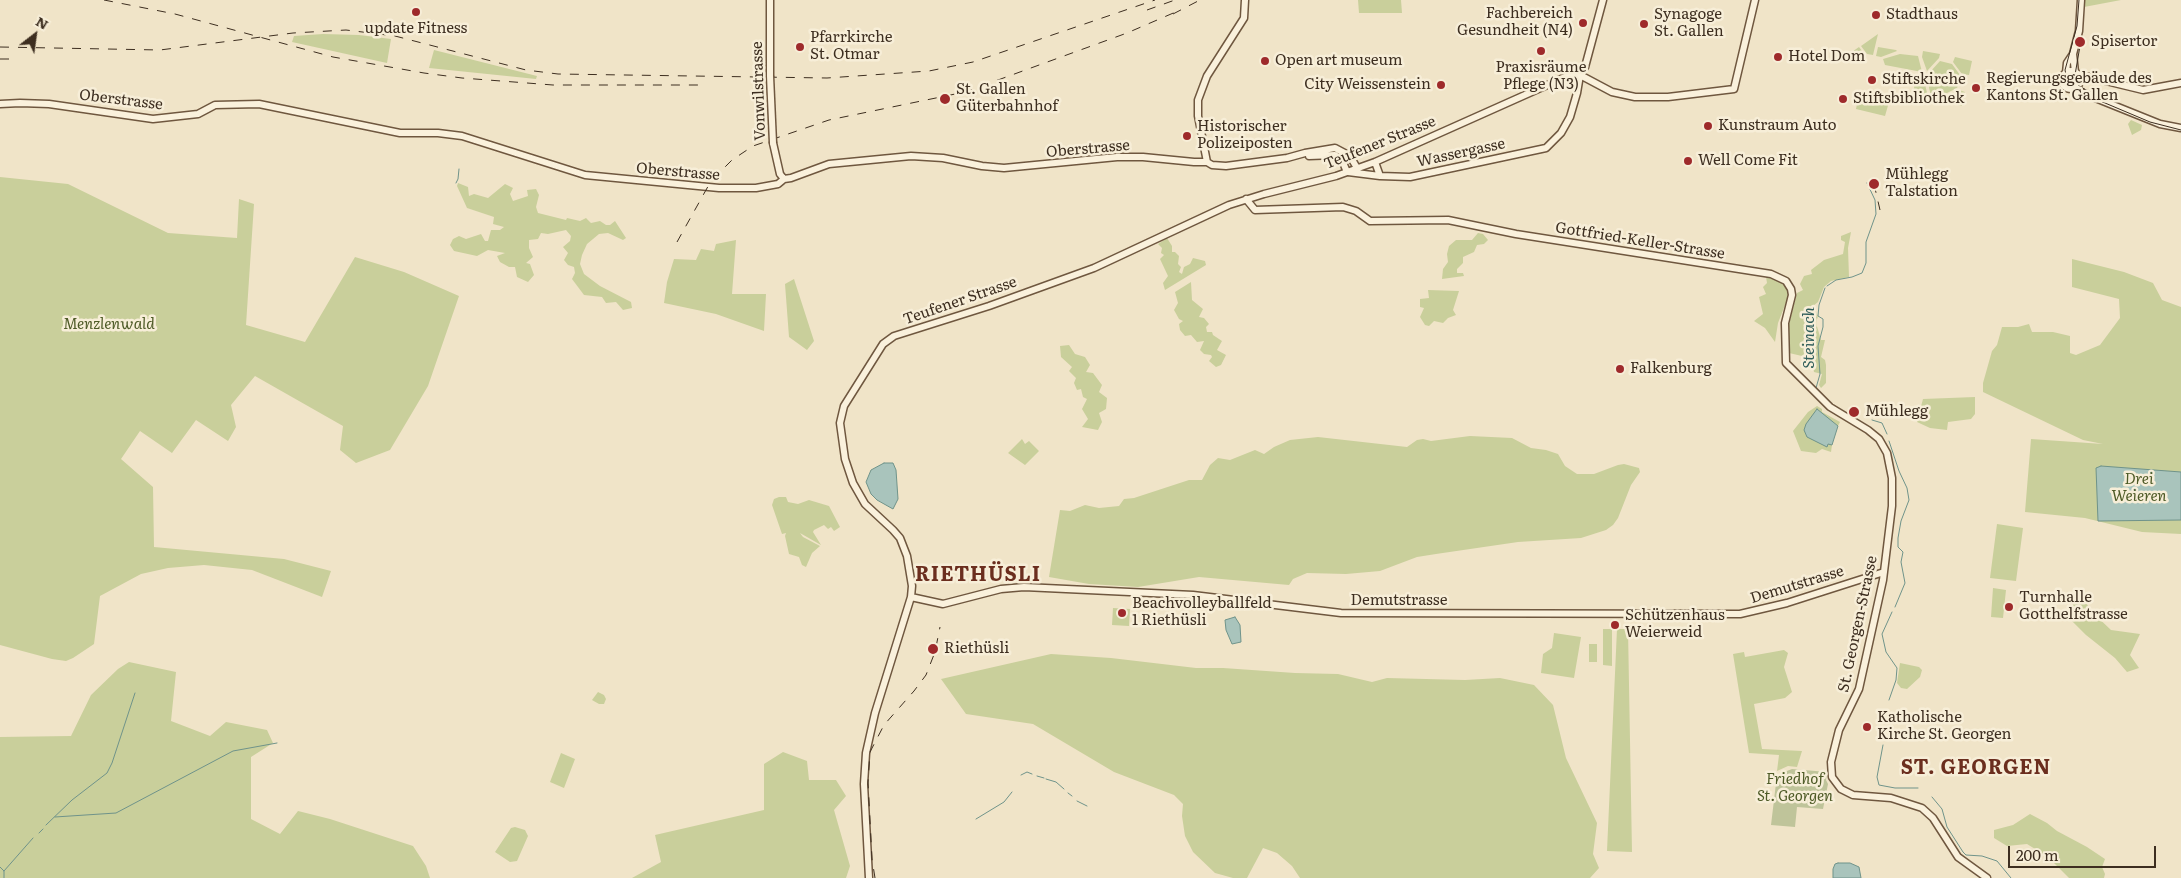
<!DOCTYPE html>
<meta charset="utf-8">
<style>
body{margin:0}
#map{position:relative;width:2181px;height:878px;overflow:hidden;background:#f0e4c8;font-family:Literata,serif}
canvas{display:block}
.north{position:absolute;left:10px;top:10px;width:50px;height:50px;-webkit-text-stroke:4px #f7eed8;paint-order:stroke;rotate:30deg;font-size:14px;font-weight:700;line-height:20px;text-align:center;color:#3d2e20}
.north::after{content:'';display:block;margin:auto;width:18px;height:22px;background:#3d2e20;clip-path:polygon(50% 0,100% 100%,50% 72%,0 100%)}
.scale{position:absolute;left:2008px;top:846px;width:148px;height:22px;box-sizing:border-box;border:2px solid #3d2e20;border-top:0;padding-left:6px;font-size:15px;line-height:18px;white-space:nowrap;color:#3d2e20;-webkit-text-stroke:4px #f7eed8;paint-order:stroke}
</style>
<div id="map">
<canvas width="2181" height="878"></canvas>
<div class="north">N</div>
<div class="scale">200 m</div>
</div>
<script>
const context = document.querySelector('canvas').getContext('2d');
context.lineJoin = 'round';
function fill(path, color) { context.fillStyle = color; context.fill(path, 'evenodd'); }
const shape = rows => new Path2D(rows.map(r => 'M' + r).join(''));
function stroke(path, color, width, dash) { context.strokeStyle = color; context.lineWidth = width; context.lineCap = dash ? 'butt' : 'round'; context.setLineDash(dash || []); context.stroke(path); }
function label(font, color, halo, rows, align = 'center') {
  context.font = font + ' Literata,serif'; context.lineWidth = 5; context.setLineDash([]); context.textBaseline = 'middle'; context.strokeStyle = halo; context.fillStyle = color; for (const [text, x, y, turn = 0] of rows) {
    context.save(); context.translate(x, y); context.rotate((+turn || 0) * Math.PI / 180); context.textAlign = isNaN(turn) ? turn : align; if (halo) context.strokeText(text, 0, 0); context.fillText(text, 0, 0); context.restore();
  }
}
const green = shape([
 [1358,0,1401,0,1402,13,1359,13],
 [2084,0,2121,0,2084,7],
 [323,34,359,35,391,39,387,63,292,42,294,36],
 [1878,34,1873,55,1867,54,1861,46],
 [1859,47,1865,55,1860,59,1846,56],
 [1878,47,1896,50,1897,51,1881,57,1876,56],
 [434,50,537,76,536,79,429,68],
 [1923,51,1940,54,1939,58,1927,71,1922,57],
 [1900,54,1918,56,1922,72,1885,65,1883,59],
 [1955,57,1972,61,1969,75,1962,74,1953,62],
 [1940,61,1952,64,1960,75,1959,81,1930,74,1930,72],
 [1558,63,1577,63,1579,64,1562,73,1558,72],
 [1929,76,1959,83,1957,88,1937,98,1931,96,1927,79],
 [1915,79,1924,80,1928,97,1927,102,1910,98,1914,88],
 [1959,90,1965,92,1962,106,1937,100],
 [1859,95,1889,102,1885,116,1856,109],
 [2131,120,2142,125,2141,130,2132,135,2128,124],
 [0,177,68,184,168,233,237,238,239,199,254,204,246,325,305,342,355,257,404,272,459,296,428,386,390,450,356,463,340,450,343,426,255,376,231,405,236,427,228,441,196,420,172,453,140,431,121,459,153,487,154,547,284,559,331,571,322,597,252,570,204,565,168,568,141,574,100,596,94,644,73,658,66,661,52,659,0,645],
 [458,183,468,187,469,196,474,194,488,198,505,184,513,188,510,194,513,201,528,196,527,190,536,189,539,195,536,207,538,213,566,220,567,218,580,221,586,218,591,223,600,221,606,225,610,225,615,221,626,238,623,240,608,233,599,234,587,244,582,255,580,264,584,274,600,286,631,302,632,308,623,310,616,302,606,303,602,297,584,295,572,279,575,273,574,267,568,265,564,260,568,253,563,247,570,241,571,236,566,230,548,234,541,233,538,239,529,240,529,248,533,257,526,263,530,264,534,275,528,282,517,277,515,267,509,267,500,262,497,256,505,253,488,250,477,256,454,251,450,245,453,239,459,236,466,239,481,234,485,241,488,241,491,230,500,230,504,227,493,224,494,217,467,208,457,186],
 [1851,232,1848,248,1849,277,1831,281,1824,287,1818,302,1813,306,1818,316,1816,323,1821,340,1825,340,1821,357,1825,360,1826,365,1826,383,1821,388,1819,385,1822,374,1814,372,1812,362,1802,356,1789,353,1789,324,1797,293,1803,290,1800,284,1804,276,1812,274,1811,270,1824,260,1843,254,1845,242,1841,240,1841,236],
 [1478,233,1483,234,1488,240,1484,244,1477,245,1474,252,1463,257,1463,263,1457,269,1457,273,1463,273,1464,276,1442,279,1443,269,1448,262,1447,254,1449,246,1456,240,1472,240],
 [1167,238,1172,246,1172,252,1175,252,1179,256,1178,264,1181,267,1179,272,1182,274,1184,267,1190,264,1193,258,1205,261,1206,265,1165,290,1163,283,1168,276,1160,259,1164,255,1161,253,1162,248,1158,244],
 [736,240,732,294,766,294,764,331,716,314,664,303,667,282,674,259,696,260,701,249,714,251,716,244],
 [2072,259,2124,272,2153,283,2162,300,2181,307,2181,534,2142,532,2085,518,2025,512,2031,439,2103,444,2083,440,1983,392,1983,383,1992,351,1997,345,2002,327,2018,327,2029,324,2032,332,2053,332,2070,336,2070,353,2076,355,2100,345,2120,318,2119,299,2072,287],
 [1766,277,1779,280,1788,290,1789,295,1778,323,1775,342,1765,328,1754,321,1763,314,1759,297,1766,294,1763,287,1767,283],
 [794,279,814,341,807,350,789,337,785,284],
 [1191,282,1192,300,1203,309,1199,317,1204,318,1209,324,1206,327,1207,332,1212,332,1213,335,1222,341,1217,350,1226,355,1221,365,1216,367,1209,361,1212,357,1211,355,1204,354,1200,350,1204,341,1197,342,1191,335,1185,336,1180,330,1179,324,1183,321,1179,319,1174,310,1178,303,1175,292],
 [1428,290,1459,291,1453,310,1456,315,1448,318,1443,323,1434,321,1429,326,1425,325,1420,317,1424,308,1420,307,1420,299,1429,298],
 [1069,345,1075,354,1085,357,1090,365,1086,372,1093,373,1102,385,1099,392,1107,398,1106,409,1099,413,1102,422,1098,430,1082,427,1088,419,1082,409,1087,399,1083,397,1081,389,1077,390,1074,383,1076,378,1069,371,1072,367,1061,357,1060,346],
 [1975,397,1975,414,1971,419,1948,422,1947,430,1930,428,1917,422,1923,399],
 [1817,406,1822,409,1822,412,1840,422,1838,426,1826,418,1827,446,1828,443,1832,445,1831,452,1822,449,1816,453,1801,451,1793,431,1808,412],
 [1470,436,1512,438,1531,448,1546,450,1558,454,1565,466,1577,474,1594,474,1618,465,1624,464,1639,468,1640,472,1631,485,1618,518,1613,525,1606,530,1581,538,1518,542,1436,554,1417,557,1380,571,1346,574,1307,573,1293,579,1289,585,1199,577,1138,587,1089,584,1049,577,1060,510,1070,511,1085,505,1099,508,1119,506,1124,499,1134,498,1189,480,1202,480,1210,465,1218,458,1230,460,1255,450,1264,454,1274,447,1290,440,1318,437,1407,447,1417,440,1423,439,1431,441],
 [1022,439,1025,444,1029,441,1039,451,1025,465,1008,453],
 [779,497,786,497,788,502,798,504,809,500,829,506,840,527,834,531,831,527,828,529,824,525,814,530,813,532,821,545,800,533,803,537,820,546,812,553,806,567,802,565,799,557,789,554,785,536,786,533,782,534,772,505,774,499],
 [1997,524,2023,528,2016,581,1990,578],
 [1993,588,2006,590,2003,618,1991,617],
 [2073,599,2079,600,2087,604,2089,609,2111,630,2140,634,2130,655,2139,668,2127,672,2115,658,2086,635,2072,621],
 [1113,608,1130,609,1129,626,1112,625],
 [1603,629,1612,629,1612,666,1603,665],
 [1617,629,1628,629,1632,852,1607,851],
 [1554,633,1581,637,1574,678,1541,673,1543,654,1552,648],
 [1597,644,1597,662,1589,662,1589,644],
 [1784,650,1788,653,1784,667,1792,692,1785,698,1754,704,1762,749,1802,751,1797,767,1788,766,1777,771,1779,755,1749,753,1733,654,1744,652,1745,657],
 [1051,654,1111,658,1196,668,1223,668,1295,673,1338,674,1372,682,1387,678,1465,680,1500,678,1534,685,1553,705,1566,758,1597,823,1593,854,1599,868,1590,878,1300,878,1292,866,1277,853,1263,848,1247,878,1233,878,1215,873,1193,852,1185,836,1182,816,1183,804,1174,795,1114,772,1033,724,966,714,941,679],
 [129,662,176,672,171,721,210,736,226,722,267,730,273,743,251,757,251,819,280,834,298,811,330,819,413,846,426,866,430,878,0,878,0,737,71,736,91,695,118,669],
 [1900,663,1919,667,1922,670,1920,677,1907,689,1901,688,1897,683],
 [598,692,604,695,606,699,604,704,599,704,592,700],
 [783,752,807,761,809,780,836,780,846,796,834,810,850,866,846,878,632,878,661,862,655,835,764,810,764,764],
 [561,753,575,759,564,788,550,782],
 [2030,814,2047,823,2057,831,2087,847,2105,859,2102,867,2105,874,2104,878,2069,878,2048,857,2027,844,2007,846,1994,838,1994,830,2013,825],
 [515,827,525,830,528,836,517,861,510,862,495,852,511,828]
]);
const cemetery = shape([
 [1792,769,1827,772,1826,780,1828,784,1823,809,1797,807,1795,827,1771,825,1777,775]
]);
const water = shape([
 [1817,409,1838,426,1832,445,1828,444,1827,447,1807,437,1804,430,1806,424,1817,409],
 [884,463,893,463,896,470,898,499,893,509,877,500,871,494,866,482,871,470,884,463],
 [2101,466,2181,472,2181,520,2098,521,2096,468,2101,466],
 [1235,617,1240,625,1241,642,1232,644,1226,630,1225,620,1235,617],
 [1838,863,1850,863,1859,867,1861,878,1833,878,1833,869,1835,864,1838,863]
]);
const stream = shape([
 [456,183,458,179,459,169],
 [1827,286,1836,280,1852,277,1862,273,1866,263,1866,242,1876,214,1875,200,1867,183],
 [1816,388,1820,374,1818,346,1823,327,1823,319,1818,316,1819,305,1825,288],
 [1872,420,1882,423,1887,434],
 [1889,441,1899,471,1907,488,1909,500,1901,521,1898,538,1898,547,1903,552,1901,562,1905,583,1895,607],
 [1889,700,1896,680,1897,668,1886,652,1882,634,1892,612],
 [1883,745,1877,777,1879,785,1895,788,1918,788],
 [1021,775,1027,772,1032,774],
 [1037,776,1044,778],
 [1046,779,1056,782,1064,789],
 [1068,793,1072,796],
 [1932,797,1942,809,1947,827,1963,852,1966,855,1982,856,1997,861,2011,878],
 [1077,801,1087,806],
 [55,817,116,813,233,751,277,743],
 [976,819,1004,802,1012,792],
 [46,825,72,800,107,773,112,763,135,693],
 [39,833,43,829],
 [0,867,4,871,4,878],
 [4,871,33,838]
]);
const secondary = shape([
 [770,0,770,76],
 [2073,54,2075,72],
 '2062 80a9 9 0 1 1 18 0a9 9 0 1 1-18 0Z',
 [2066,73,2067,63,2073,54,2079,31,2081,0],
 [2077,74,2143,90,2181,83],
 [2073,89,2160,124,2181,128],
 [0,104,20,103,49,104,153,119,198,114,215,105,259,104,400,133,438,133,462,136,585,175,719,188,756,188,778,184,784,179,791,178,829,164,911,156,943,158,982,166,1004,168,1117,157,1143,157,1194,162,1207,162,1212,165,1226,166,1287,158,1305,153,1335,148,1350,156,1357,168],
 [773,143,780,174,784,179],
 [1309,156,1335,155,1342,160,1347,172],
 [1207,162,1198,116,1198,100,1207,76,1244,18,1245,0],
 [1375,162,1380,176],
 [1348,172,1380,176,1410,177,1546,148,1561,133,1570,117,1577,93,1580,75,1585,67,1603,0],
 [1246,199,1255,210,1343,207,1356,211,1370,221,1448,220,1516,234,1771,274,1786,281,1791,289,1792,295,1785,323,1786,363,1830,407,1868,430,1879,439,1887,453,1892,478,1892,506,1883,580,1859,689,1839,730,1831,762,1832,777,1841,789,1853,795,1891,798,1922,808,1933,818,1958,857,1987,878],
 [911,597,943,604,1001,589,1024,587,1193,595,1341,613,1740,614,1787,603,1884,572],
 [869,878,864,784,866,753,875,713,911,597,912,586,907,556,900,538,893,530,865,504,853,483,845,459,840,423,844,406,883,344,894,336,989,306,1094,268,1229,205,1264,194,1336,176,1375,162,1572,74,1580,75,1612,92,1635,97,1668,97,1734,89,1755,0]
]);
const tram = shape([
 [2079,0,2077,26,2065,70,2067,80,2070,86,2079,92,2150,122,2181,130],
 [2081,40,2075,75,2078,85,2086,90]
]);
const rail = shape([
 [104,0,175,14,333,57,424,73,462,78,553,85,705,85],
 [1147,10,1175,0],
 [1173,14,1200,0],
 [0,47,160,50,293,33,346,30,395,36,526,70,558,74,827,78,929,71,973,62,1155,0],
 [0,59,17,59],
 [1874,184,1880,210],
 [677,242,711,181,732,160,753,146,829,120,965,92,1127,33,1178,11],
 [875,878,872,859,868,782,870,752,884,725,914,691,926,675,935,652,940,627]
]);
const secondaryBridge = shape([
 [770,76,773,143]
]);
const markers = [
 [416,12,5,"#9e2a2b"],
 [1876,15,5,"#9e2a2b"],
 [1583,23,5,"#9e2a2b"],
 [1644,24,5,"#9e2a2b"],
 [2080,42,6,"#9e2a2b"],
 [800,47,5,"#9e2a2b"],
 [1541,51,5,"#9e2a2b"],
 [1778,57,5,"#9e2a2b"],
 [1265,61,5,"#9e2a2b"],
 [1872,80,5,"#9e2a2b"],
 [1441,85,5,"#9e2a2b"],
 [1976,88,5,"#9e2a2b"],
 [945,99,6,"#9e2a2b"],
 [1843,99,5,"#9e2a2b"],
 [1708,126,5,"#9e2a2b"],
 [1187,136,5,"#9e2a2b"],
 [1688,161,5,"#9e2a2b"],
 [1874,184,6,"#9e2a2b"],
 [1620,369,5,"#9e2a2b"],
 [1854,412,6,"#9e2a2b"],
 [2009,607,5,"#9e2a2b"],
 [1122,613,5,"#9e2a2b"],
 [1615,625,5,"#9e2a2b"],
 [933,649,6,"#9e2a2b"],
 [1867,727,5,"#9e2a2b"]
];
const poiNames = [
 ["Fachbereich",1573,14,"right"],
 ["Gesundheit (N4)",1573,31,"right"],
 ["Synagoge",1654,15],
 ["St. Gallen",1654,32],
 ["Stadthaus",1886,15],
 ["update Fitness",416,29,"center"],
 ["Pfarrkirche",810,38],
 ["St. Otmar",810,55],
 ["Spisertor",2091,42],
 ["Hotel Dom",1788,57],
 ["Open art museum",1275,61],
 ["Praxisräume",1541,68,"center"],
 ["Pflege (N3)",1541,85,"center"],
 ["Regierungsgebäude des",1986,79],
 ["Kantons St. Gallen",1986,96],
 ["Stiftskirche",1882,80],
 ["City Weissenstein",1431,85,"right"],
 ["St. Gallen",956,90],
 ["Güterbahnhof",956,107],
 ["Stiftsbibliothek",1853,99],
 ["Kunstraum Auto",1718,126],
 ["Historischer",1197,127],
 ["Polizeiposten",1197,144],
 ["Well Come Fit",1698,161],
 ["Mühlegg",1885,175],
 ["Talstation",1885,192],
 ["Falkenburg",1630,369],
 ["Mühlegg",1865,412],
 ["Turnhalle",2019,598],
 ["Gotthelfstrasse",2019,615],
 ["Beachvolleyballfeld",1132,604],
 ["1 Riethüsli",1132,621],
 ["Schützenhaus",1625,616],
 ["Weierweid",1625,633],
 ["Riethüsli",944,649],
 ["Katholische",1877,718],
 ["Kirche St. Georgen",1877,735]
];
const streetNames = [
 ["Vonwilstrasse",759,91,-92],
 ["Oberstrasse",121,100,7],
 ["Teufener Strasse",1380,143,-22],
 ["Oberstrasse",1088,149,-5],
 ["Wassergasse",1461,153,-12],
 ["Oberstrasse",678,172,5],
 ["Gottfried-Keller-Strasse",1640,241,9],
 ["Teufener Strasse",960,301,-19],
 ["Demutstrasse",1797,585,-17],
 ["Demutstrasse",1399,601],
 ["St. Georgen-Strasse",1858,624,-78]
];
const parkNames = [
 ["Menzlenwald",109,325],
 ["Drei",2139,480],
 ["Weieren",2139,497],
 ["Friedhof",1795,780],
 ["St. Georgen",1795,797]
];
const waterNames = [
 ["Steinach",1809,338,-90]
];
const districtNames = [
 ["RIETHÜSLI",978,575],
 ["ST. GEORGEN",1976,768]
];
fill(green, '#c9cf9b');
fill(cemetery, '#bfc49a');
fill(water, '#a9c4bc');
stroke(water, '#6f938a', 1);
stroke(stream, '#6f938a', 1);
stroke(secondary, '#6f573f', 9);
stroke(secondary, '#faf1dc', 6);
stroke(tram, '#3d2e20', 1);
stroke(rail, '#3d2e20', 1, [9, 9]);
stroke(secondaryBridge, '#6f573f', 9, []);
stroke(secondaryBridge, '#faf1dc', 6);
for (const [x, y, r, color] of markers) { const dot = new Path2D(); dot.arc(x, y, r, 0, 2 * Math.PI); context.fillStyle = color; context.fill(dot); stroke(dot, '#f7eed8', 2); }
label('15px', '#3d2e20', '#f7eed8', poiNames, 'left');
label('15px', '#3d2e20', '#f7eed8', streetNames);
label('italic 15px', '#4d5a26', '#f7eed8', parkNames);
label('italic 16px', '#2f5d5a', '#f7eed8', waterNames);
context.letterSpacing = '1px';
label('bold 20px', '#6b2e1e', '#f7eed8', districtNames);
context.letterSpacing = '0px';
</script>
